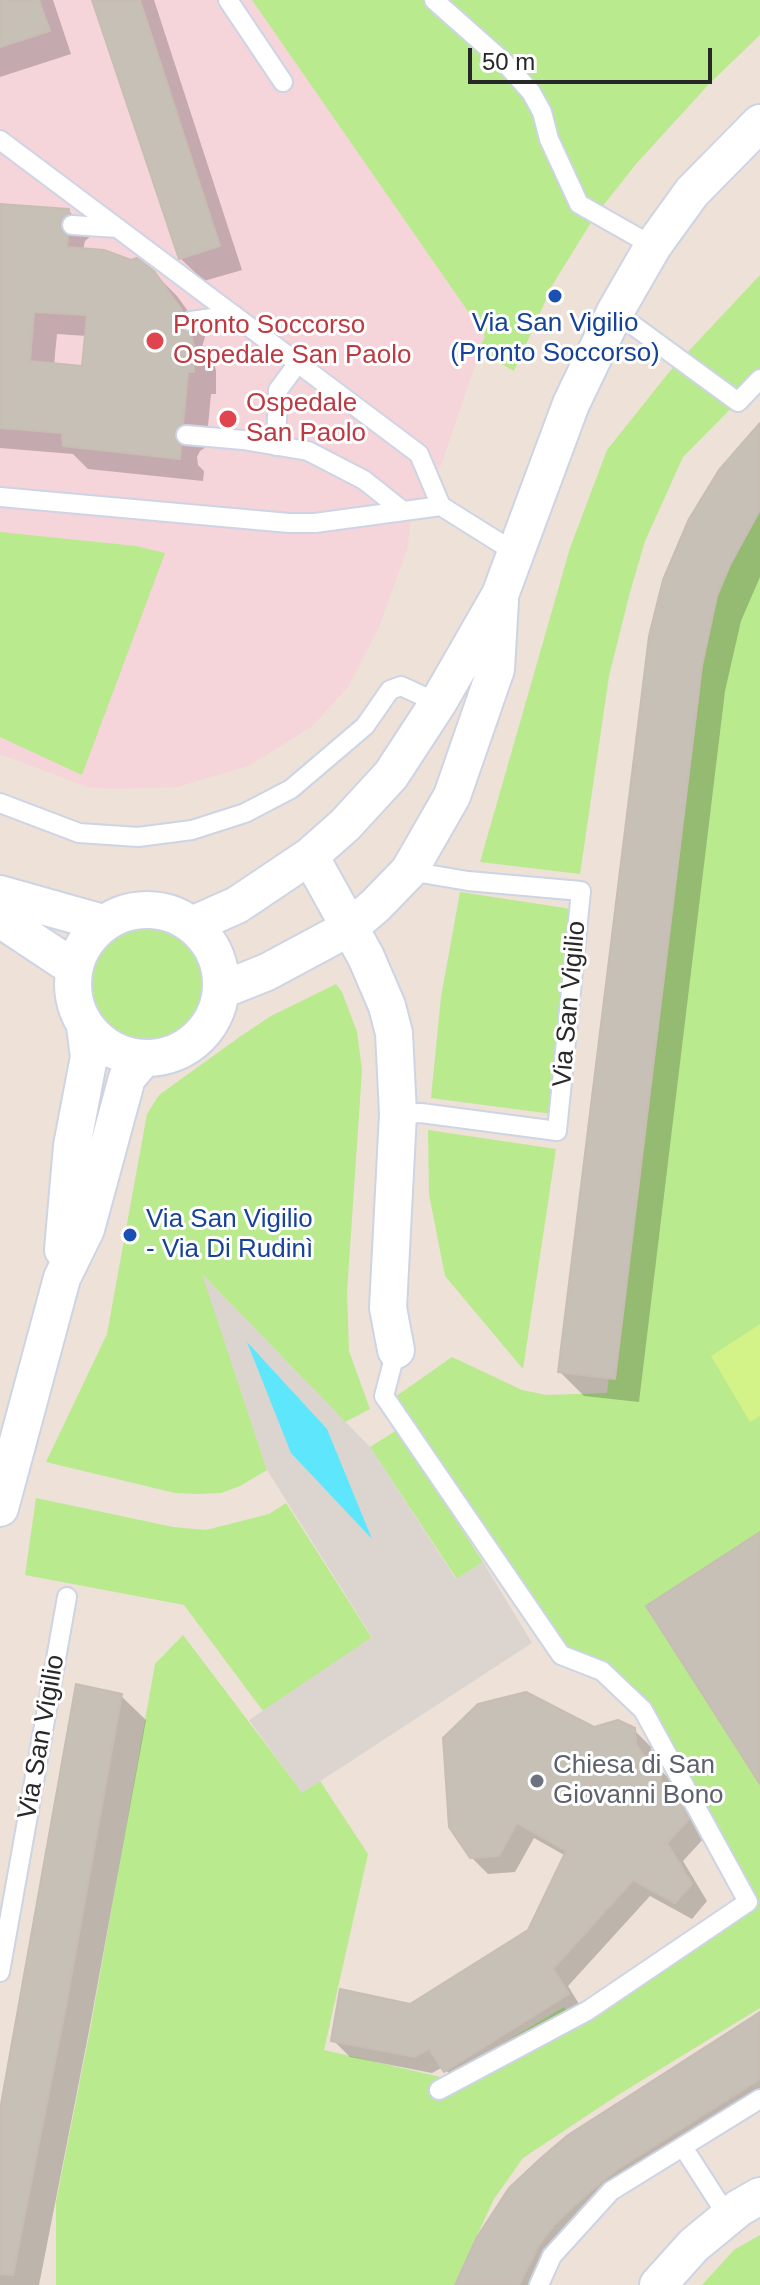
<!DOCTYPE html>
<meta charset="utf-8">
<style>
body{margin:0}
#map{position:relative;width:760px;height:2285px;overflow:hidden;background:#ede1d8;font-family:Arial,sans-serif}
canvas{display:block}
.scale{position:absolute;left:468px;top:48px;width:244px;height:36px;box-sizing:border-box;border:4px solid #282828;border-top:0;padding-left:10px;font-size:24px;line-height:28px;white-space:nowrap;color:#282828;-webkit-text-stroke:6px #fff;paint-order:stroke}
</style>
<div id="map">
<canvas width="760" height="2285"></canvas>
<div class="scale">50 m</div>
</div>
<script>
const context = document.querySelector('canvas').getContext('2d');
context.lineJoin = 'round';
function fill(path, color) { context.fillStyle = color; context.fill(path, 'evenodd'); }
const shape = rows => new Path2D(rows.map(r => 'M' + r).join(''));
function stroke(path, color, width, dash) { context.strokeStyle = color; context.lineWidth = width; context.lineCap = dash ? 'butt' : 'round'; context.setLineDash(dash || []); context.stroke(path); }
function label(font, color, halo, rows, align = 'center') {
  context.font = font + ' Arial,sans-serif'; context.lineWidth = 6; context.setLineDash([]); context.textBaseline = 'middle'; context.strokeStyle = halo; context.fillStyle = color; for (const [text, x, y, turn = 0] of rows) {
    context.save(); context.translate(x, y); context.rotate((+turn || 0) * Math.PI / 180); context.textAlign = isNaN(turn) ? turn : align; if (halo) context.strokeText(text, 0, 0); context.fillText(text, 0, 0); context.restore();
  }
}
const medical = shape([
 [0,0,252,0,485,336,441,465,411,520,407,549,379,627,348,687,311,727,248,766,177,787,109,789,87,787,0,754]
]);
const green = shape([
 [252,0,760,0,760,35,709,84,636,164,595,216,553,284,514,371,479,351,485,336],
 [760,275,760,379,683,457,645,541,630,592,609,676,580,874,480,862,570,548,607,450,670,371],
 [760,504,760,2008,618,2095,523,2158,494,2199,454,2285,56,2285,56,2202,91,2025,155,1664,183,1635,302,1792,320,1781,368,1854,324,2050,445,2078,564,2007,571,2019,748,1902,643,1710,602,1671,561,1655,388,1402,452,1357,522,1390,546,1395,607,1393,696,665,714,596],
 [0,532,136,546,165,553,82,775,0,737],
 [460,892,578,910,560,1115,431,1098,441,997],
 '84 983a62 62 0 1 1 124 0a62 62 0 1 1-124 0Z',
 [336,984,342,992,357,1032,362,1070,347,1292,349,1351,370,1409,345,1422,204,1276,267,1470,240,1486,221,1493,198,1494,175,1493,46,1462,107,1334,147,1114,159,1095,241,1036,271,1016],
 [428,1130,556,1149,523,1369,445,1276,429,1194],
 [397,1430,483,1562,457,1579,370,1447],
 [36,1498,173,1527,206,1530,269,1514,286,1503,372,1638,263,1711,184,1605,25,1575],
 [760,2235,760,2285,702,2285,734,2250]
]);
const pitch = shape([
 [760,1324,760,1416,750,1422,711,1356]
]);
const plaza = shape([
 [202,1274,370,1447,456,1579,483,1562,532,1643,302,1793,249,1720,372,1637,267,1470]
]);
const water = shape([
 [247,1342,327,1429,372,1539,291,1453]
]);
const shadow = shape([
 [0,0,53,0,71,54,0,77],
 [94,0,154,0,242,270,204,281,180,258],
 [0,206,69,211,92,235,85,241,83,250,153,272,177,296,203,332,205,337,202,347,213,358,216,371,216,394,211,394,206,447,200,451,197,457,198,465,204,471,203,481,88,469,73,454,0,448],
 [57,334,87,336,84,368,54,365],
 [760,427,760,577,741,621,725,691,639,1402,584,1396,560,1372,651,636],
 [121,1696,146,1720,89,2031,39,2285,0,2285,0,2112],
 [594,1729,634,1730,651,1747,652,1762,677,1786,677,1798,691,1812,705,1837,683,1861,707,1901,692,1919,650,1896,568,1986,584,2012,462,2088,443,2067,432,2073,350,2057,333,2040,410,2006,530,1931,566,1856,534,1838,515,1872,488,1874,471,1857],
 [760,2014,760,2105,634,2184,603,2208,570,2239,541,2285,457,2285]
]);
const building = shape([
 [0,0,39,0,50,31,0,47,0,0],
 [92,0,140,0,220,246,179,259,92,0],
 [0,204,69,209,69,214,63,218,60,223,62,231,68,236,67,247,104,250,131,260,137,258,154,271,180,307,183,313,179,323,182,329,191,333,194,347,194,372,188,372,183,424,177,428,174,433,176,441,181,446,180,459,63,446,62,433,0,428,0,204],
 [34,312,87,315,82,366,30,361,34,312],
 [760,423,760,510,730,565,717,596,702,666,615,1379,558,1372,649,636,663,580,689,519,719,470,760,423],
 [760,1532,760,1784,646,1606,760,1532],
 [76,1684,122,1694,66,2006,13,2275,0,2274,0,2110,76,1684],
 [526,1692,594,1727,618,1720,635,1728,636,1744,647,1761,661,1767,661,1785,674,1793,689,1819,667,1843,692,1884,675,1903,633,1880,553,1969,569,1994,444,2072,429,2049,415,2057,331,2041,340,1989,410,2004,528,1930,566,1851,517,1823,499,1856,470,1858,449,1827,443,1738,478,1704,526,1692],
 [760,2012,760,2079,618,2169,588,2193,555,2224,539,2245,519,2285,455,2285,477,2237,509,2188,541,2158,568,2135,760,2012]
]);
const service = shape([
 [228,0,283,82],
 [434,0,505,63,531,92,542,112,549,139,579,204,653,246],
 [0,140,419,454,441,506],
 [72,225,118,228],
 [615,312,738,402,760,379],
 [191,321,234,315],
 [186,435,243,440,308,451,364,480,403,511],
 [276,446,278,390,298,363],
 [0,497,289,523,315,523,441,506,516,553],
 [0,803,79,833,138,837,192,830,245,813,291,789,365,726,390,690,401,686,438,703],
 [398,1114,421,1113,557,1131,581,891,468,881,409,871],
 [396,1350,384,1396,561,1655,602,1671,643,1710,748,1902,587,2011,439,2090],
 [0,1972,67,1597],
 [683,2147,728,2217],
 [539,2285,552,2256,611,2191,760,2099]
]);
const minor = shape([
 [310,856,366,957,387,1006,394,1033,398,1114,388,1308,396,1350],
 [0,894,103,923],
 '73 984a74 74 0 1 1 148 0a74 74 0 1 1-148 0Z',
 [0,919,74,968],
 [192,925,237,905,310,856,345,825,391,775,438,703,500,595,571,404,615,312,653,246,692,192,760,123],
 [222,990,267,972,349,928,375,906,409,871,452,796,496,669,500,600],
 [63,1250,72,1146,89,1057,85,1026],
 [0,1508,62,1278,86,1229,127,1078,143,1059],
 [658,2285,694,2245,739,2208,760,2196]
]);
const markers = [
 [555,296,8,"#1a4fb4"],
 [155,341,10,"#e0444e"],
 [228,419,10,"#e0444e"],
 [130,1235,8,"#1a4fb4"],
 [537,1781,8,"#6b7280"]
];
const transitNames = [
 ["Via San Vigilio",555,324],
 ["(Pronto Soccorso)",555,354],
 ["Via San Vigilio",146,1220,"left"],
 ["- Via Di Rudinì",146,1250,"left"]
];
const healthNames = [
 ["Pronto Soccorso",173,326],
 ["Ospedale San Paolo",173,356],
 ["Ospedale",246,404],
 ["San Paolo",246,434]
];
const streetNames = [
 ["Via San Vigilio",570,1004,-85],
 ["Via San Vigilio",42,1737,-80]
];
const worshipNames = [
 ["Chiesa di San",553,1766],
 ["Giovanni Bono",553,1796]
];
fill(medical, '#f5d4da');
fill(green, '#b9ea8e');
fill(pitch, '#d3f388');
fill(plaza, '#dcd5cf');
fill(water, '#5ee6fc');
fill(shadow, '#0003');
fill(building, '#c7c0b7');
stroke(building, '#c8bdb2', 2);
stroke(service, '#cdd4e4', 22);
stroke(minor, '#cdd4e4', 40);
stroke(service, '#fff', 18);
stroke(minor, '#fff', 36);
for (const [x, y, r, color] of markers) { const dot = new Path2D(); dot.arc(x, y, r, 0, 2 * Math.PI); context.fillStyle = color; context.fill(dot); stroke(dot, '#fff', 3); }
label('26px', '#164399', '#fff', transitNames);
label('26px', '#be3a42', '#fff', healthNames, 'left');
label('26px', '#282828', '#fff', streetNames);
label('26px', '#5b616d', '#fff', worshipNames, 'left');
</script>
